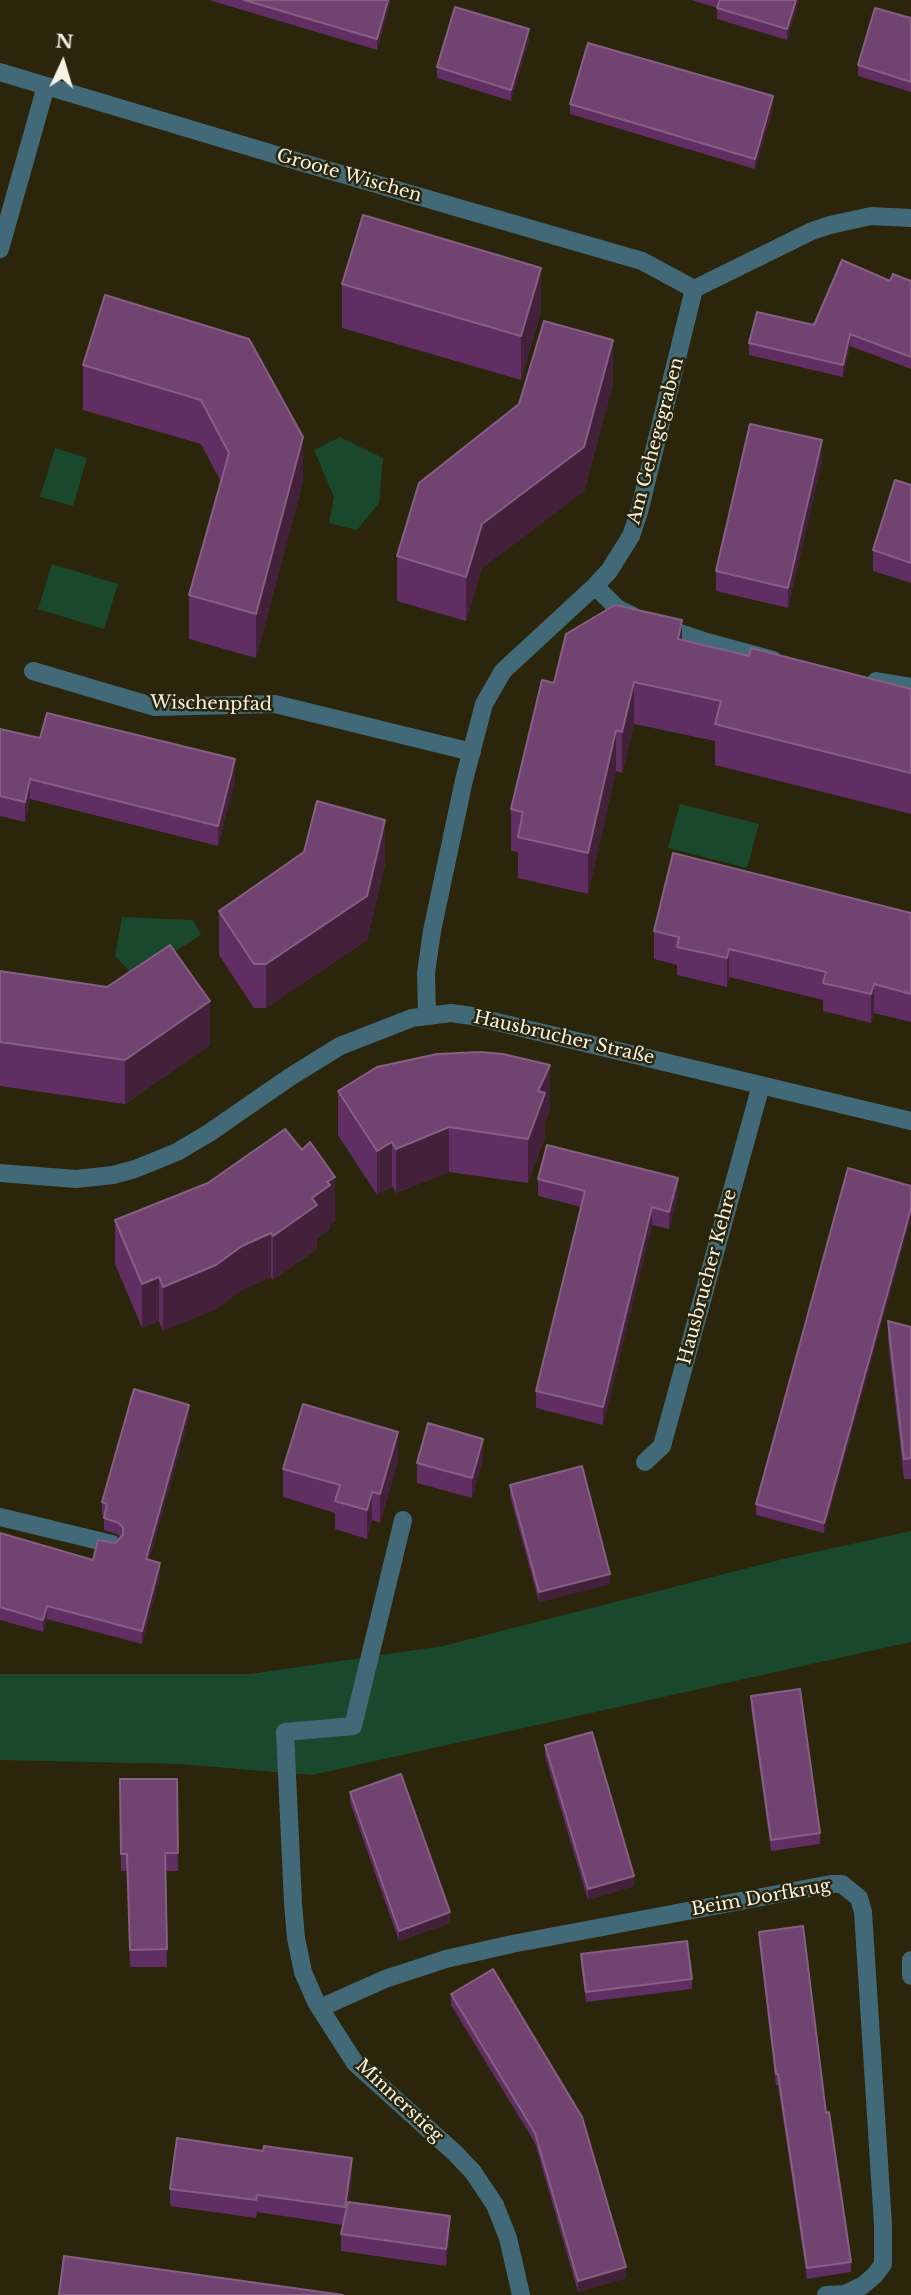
<!DOCTYPE html>
<meta charset="utf-8">
<style>
body{margin:0}
#map{position:relative;width:911px;height:2295px;overflow:hidden;background:#2a250b;font-family:"Libre Baskerville",serif}
canvas{display:block}
.north{position:absolute;left:28px;top:28px;width:70px;height:70px;-webkit-text-stroke:5px #2a250b;paint-order:stroke;rotate:4deg;font-size:19px;font-weight:700;line-height:28px;text-align:center;color:#f6f3e4}
.north::after{content:'';display:block;margin:auto;width:24px;height:32px;background:#f6f3e4;clip-path:polygon(50% 0,100% 100%,50% 72%,0 100%)}
</style>
<div id="map">
<canvas width="911" height="2295"></canvas>
<div class="north">N</div>
</div>
<script>
const context = document.querySelector('canvas').getContext('2d');
context.lineJoin = 'round';
function fill(path, color) { context.fillStyle = color; context.fill(path, 'evenodd'); }
const shape = rows => new Path2D(rows.map(r => 'M' + r).join(''));
function stroke(path, color, width, dash) { context.strokeStyle = color; context.lineWidth = width; context.lineCap = dash ? 'butt' : 'round'; context.setLineDash(dash || []); context.stroke(path); }
function label(font, color, halo, rows, align = 'center') {
  context.font = font + ' "Libre Baskerville",serif'; context.lineWidth = 5; context.setLineDash([]); context.textBaseline = 'middle'; context.strokeStyle = halo; context.fillStyle = color; for (const [text, x, y, turn = 0] of rows) {
    context.save(); context.translate(x, y); context.rotate((+turn || 0) * Math.PI / 180); context.textAlign = isNaN(turn) ? turn : align; if (halo) context.strokeText(text, 0, 0); context.fillText(text, 0, 0); context.restore();
  }
}
const green = shape([
 [340,437,383,458,379,503,357,530,329,523,334,497,314,450],
 [55,448,87,458,73,506,40,497],
 [52,564,118,584,104,629,38,609],
 [680,804,759,824,747,868,668,848],
 [122,917,193,920,201,935,135,977,115,956],
 [911,1531,911,1642,312,1775,178,1764,0,1760,0,1674,250,1674,443,1646,779,1560]
]);
const minor = shape([
 [0,72,300,162,642,261,694,289],
 [0,249,46,86],
 [595,586,617,608,633,616],
 [659,626,707,642,773,660],
 [33,671,155,707,275,704,472,752],
 [876,681,911,687],
 [427,1015,426,973,432,931,464,780,484,704,503,671,595,586,609,571,631,536,639,512,694,289,812,231,830,225,871,216,911,218],
 [0,1173,76,1179,113,1175,135,1169,177,1152,209,1133,290,1077,340,1046,412,1018,451,1013,472,1016,911,1121],
 [645,1462,662,1446,761,1085],
 [0,1517,112,1544],
 [403,1520,353,1726,285,1732,293,1903,296,1938,303,1972,316,2002,355,2063,456,2154,473,2172,495,2205,508,2238,521,2295],
 [911,1960,911,1976],
 [320,2008,385,1979,446,1959,512,1944,831,1884,842,1884,859,1898,863,1912,883,2225,883,2264,875,2275,862,2286,845,2294,826,2295]
]);
const wall = shape([
 [209,0,391,0,377,50],
 [691,0,799,0,787,40,717,19,717,8],
 [911,18,911,92,858,76,858,65],
 [529,40,511,101,437,78,437,67],
 [570,104,773,107,755,169,570,114],
 [890,281,911,281,911,369,850,346,843,377,749,355,749,343,814,325],
 [342,284,541,312,521,380,342,328],
 [105,295,303,481,256,658,189,639,189,595,221,482,201,444,83,410,83,365],
 [613,384,584,491,482,568,466,621,397,601,397,556],
 [822,461,788,608,716,591,716,571],
 [911,485,911,583,873,571,873,550],
 [682,640,749,656,911,689,911,814,715,765,715,741,634,724,622,773,616,771,588,894,518,878,518,852,511,851,511,809,554,683],
 [0,729,235,780,218,846,30,799,25,822,0,816],
 [385,864,367,940,266,1008,254,1008,219,955,219,911],
 [911,913,911,1022,874,1013,871,1023,823,1011,823,1000,729,977,727,987,677,975,677,965,654,959,654,931],
 [0,971,210,1045,125,1104,0,1086],
 [338,1091,550,1109,545,1122,545,1137,528,1183,449,1172,396,1193,392,1186,377,1195,338,1135],
 [848,1168,824,1533,756,1515,756,1504],
 [538,1179,678,1196,669,1229,652,1225,603,1425,536,1408,536,1391,581,1207,538,1196],
 [115,1220,335,1221,330,1224,330,1229,317,1238,317,1249,273,1280,271,1277,242,1290,216,1309,163,1331,159,1321,142,1328,115,1264],
 [888,1321,911,1327,911,1479,904,1479,888,1341],
 [189,1417,149,1560,160,1575,142,1644,47,1619,43,1632,0,1620,0,1533,93,1560,120,1537,119,1535,104,1530,104,1516,102,1515,102,1502],
 [483,1459,472,1498,417,1483,417,1463],
 [398,1460,380,1523,372,1520,367,1539,335,1529,335,1513,283,1497,283,1469],
 [510,1485,610,1584,539,1602,510,1496],
 [751,1696,820,1833,820,1844,771,1851,751,1707],
 [545,1745,634,1886,588,1900,545,1756],
 [120,1779,177,1779,178,1871,165,1871,167,1967,130,1967,127,1871,121,1871],
 [350,1792,450,1923,399,1941,350,1802],
 [759,1932,851,2262,851,2272,807,2279,778,2085,776,2085,759,1942],
 [581,1954,692,1979,692,1989,586,2002,581,1965],
 [451,1994,626,2278,578,2292,535,2143,451,2005],
 [352,2176,348,2202,450,2232,446,2266,341,2251,341,2234,343,2225,257,2212,256,2218,170,2206,170,2189]
]);
const shadedWall = shape([
 [388,0,391,0,377,50,377,39],
 [796,0,799,0,787,40,787,29],
 [529,29,529,40,511,101,511,90],
 [773,96,773,107,755,169,755,159],
 [541,268,541,312,521,380,521,336],
 [850,334,850,346,843,377,843,365],
 [613,340,613,384,584,491,482,568,466,621,466,577,482,524],
 [303,437,303,481,256,658,256,614],
 [822,440,822,461,788,608,788,588],
 [682,620,682,661,678,639],
 [634,682,634,724,622,773,622,732],
 [616,730,616,771,588,894,588,853],
 [235,759,235,780,218,846,218,826],
 [30,779,30,799,25,822,25,802],
 [385,820,385,864,367,940,266,1008,266,964],
 [729,949,729,977,727,987,727,958],
 [874,984,874,1013,871,1023,871,994],
 [210,1001,210,1045,125,1104,125,1060],
 [550,1065,550,1109,545,1122,545,1137,528,1183,528,1139,538,1091],
 [449,1127,449,1172,396,1193,396,1149],
 [392,1142,392,1186,377,1195,377,1151],
 [335,1177,335,1221,330,1224,330,1229,317,1238,317,1249,273,1280,273,1236,327,1182],
 [678,1178,678,1196,669,1229,669,1212],
 [652,1207,652,1225,603,1425,603,1407],
 [911,1208,911,1219,824,1533,824,1523],
 [271,1233,271,1277,242,1290,216,1309,163,1331,163,1287,242,1246],
 [159,1277,159,1321,142,1328,142,1284],
 [189,1405,189,1417,146,1571,146,1559],
 [398,1432,398,1460,380,1523,380,1494],
 [483,1439,483,1459,472,1498,472,1478],
 [372,1492,372,1520,367,1539,367,1510],
 [160,1563,160,1575,142,1644,142,1631],
 [610,1574,610,1584,539,1602,539,1592],
 [47,1606,47,1619,43,1632,43,1620],
 [634,1876,634,1886,588,1900,588,1889],
 [450,1912,450,1923,399,1941,399,1931],
 [352,2158,352,2176,345,2225,345,2207],
 [450,2216,450,2232,446,2266,446,2249],
 [626,2267,626,2278,578,2292,578,2281]
]);
const building = shape([
 [244,0,388,0,377,39,244,0],
 [720,0,796,0,787,29,717,8,720,0],
 [455,7,529,29,511,90,437,67,455,7],
 [875,8,911,18,911,82,858,65,875,8],
 [588,43,773,96,755,159,570,104,588,43],
 [363,215,541,268,521,336,342,284,363,215],
 [842,260,890,281,893,274,911,281,911,357,850,334,843,365,749,343,757,312,814,325,842,260],
 [105,295,249,339,303,437,256,614,189,595,229,453,201,400,83,365,105,295],
 [544,321,613,340,584,447,482,524,466,577,397,556,419,483,519,404,544,321],
 [750,424,822,440,788,588,716,571,750,424],
 [895,480,911,485,911,563,873,550,895,480],
 [615,605,682,620,678,639,749,656,751,648,911,689,911,773,715,724,721,701,634,682,622,732,616,730,588,853,518,837,523,812,511,809,542,680,554,683,566,634,615,605],
 [47,713,235,759,218,826,30,779,25,802,0,796,0,729,40,738,47,713],
 [317,801,385,820,367,896,266,964,254,964,219,911,304,852,317,801],
 [673,853,911,913,911,994,874,984,871,994,823,983,826,972,729,949,727,958,677,947,679,937,654,931,673,853],
 [170,945,210,1001,125,1060,0,1042,0,971,107,987,170,945],
 [480,1052,503,1054,550,1065,538,1091,545,1093,528,1139,449,1127,396,1149,392,1142,377,1151,338,1091,377,1067,437,1054,480,1052],
 [285,1129,302,1150,310,1142,335,1177,327,1182,330,1185,312,1198,317,1205,273,1236,271,1233,242,1246,216,1265,163,1287,159,1277,142,1284,115,1220,208,1183,285,1129],
 [547,1145,678,1178,669,1212,652,1207,603,1407,536,1391,585,1191,538,1179,547,1145],
 [848,1168,911,1186,911,1208,824,1523,756,1504,848,1168],
 [888,1321,911,1327,911,1458,904,1459,888,1321],
 [134,1389,189,1405,146,1559,160,1563,142,1631,47,1606,43,1620,0,1607,0,1533,93,1560,98,1540,115,1543,123,1535,123,1528,119,1523,104,1518,107,1504,102,1502,134,1389],
 [303,1404,398,1432,380,1494,372,1492,367,1510,335,1501,340,1485,283,1469,303,1404],
 [428,1423,483,1439,472,1478,417,1463,428,1423],
 [582,1466,610,1574,539,1592,510,1485,582,1466],
 [800,1689,820,1833,771,1840,751,1696,800,1689],
 [592,1732,634,1876,588,1889,545,1745,592,1732],
 [401,1774,450,1912,399,1931,350,1792,401,1774],
 [120,1779,177,1779,178,1853,165,1853,167,1949,130,1950,127,1854,121,1854,120,1779],
 [803,1926,826,2113,829,2112,851,2262,807,2268,778,2074,776,2074,759,1932,803,1926],
 [687,1941,692,1979,586,1992,581,1954,687,1941],
 [493,1969,582,2117,626,2267,578,2281,535,2133,451,1994,493,1969],
 [177,2138,263,2151,264,2146,352,2158,345,2207,257,2195,256,2200,170,2189,177,2138],
 [348,2202,450,2216,446,2249,341,2234,348,2202],
 [64,2256,343,2295,59,2295,64,2256]
]);
const streetNames = [
 ["Groote Wischen",349,176,16],
 ["Am Gehegegraben",656,441,-75],
 ["Wischenpfad",211,704,1],
 ["Hausbrucher Straße",564,1038,13],
 ["Hausbrucher Kehre",708,1277,-75],
 ["Beim Dorfkrug",761,1898,-10],
 ["Minnerstieg",399,2101,43]
];
fill(green, '#1a482d');
stroke(minor, '#416978', 18);
fill(wall, '#612e63');
fill(shadedWall, '#44213a');
fill(building, '#714371');
stroke(building, '#865f83', 2);
label('18px', '#f6f3e4', '#2a250b', streetNames);
</script>
